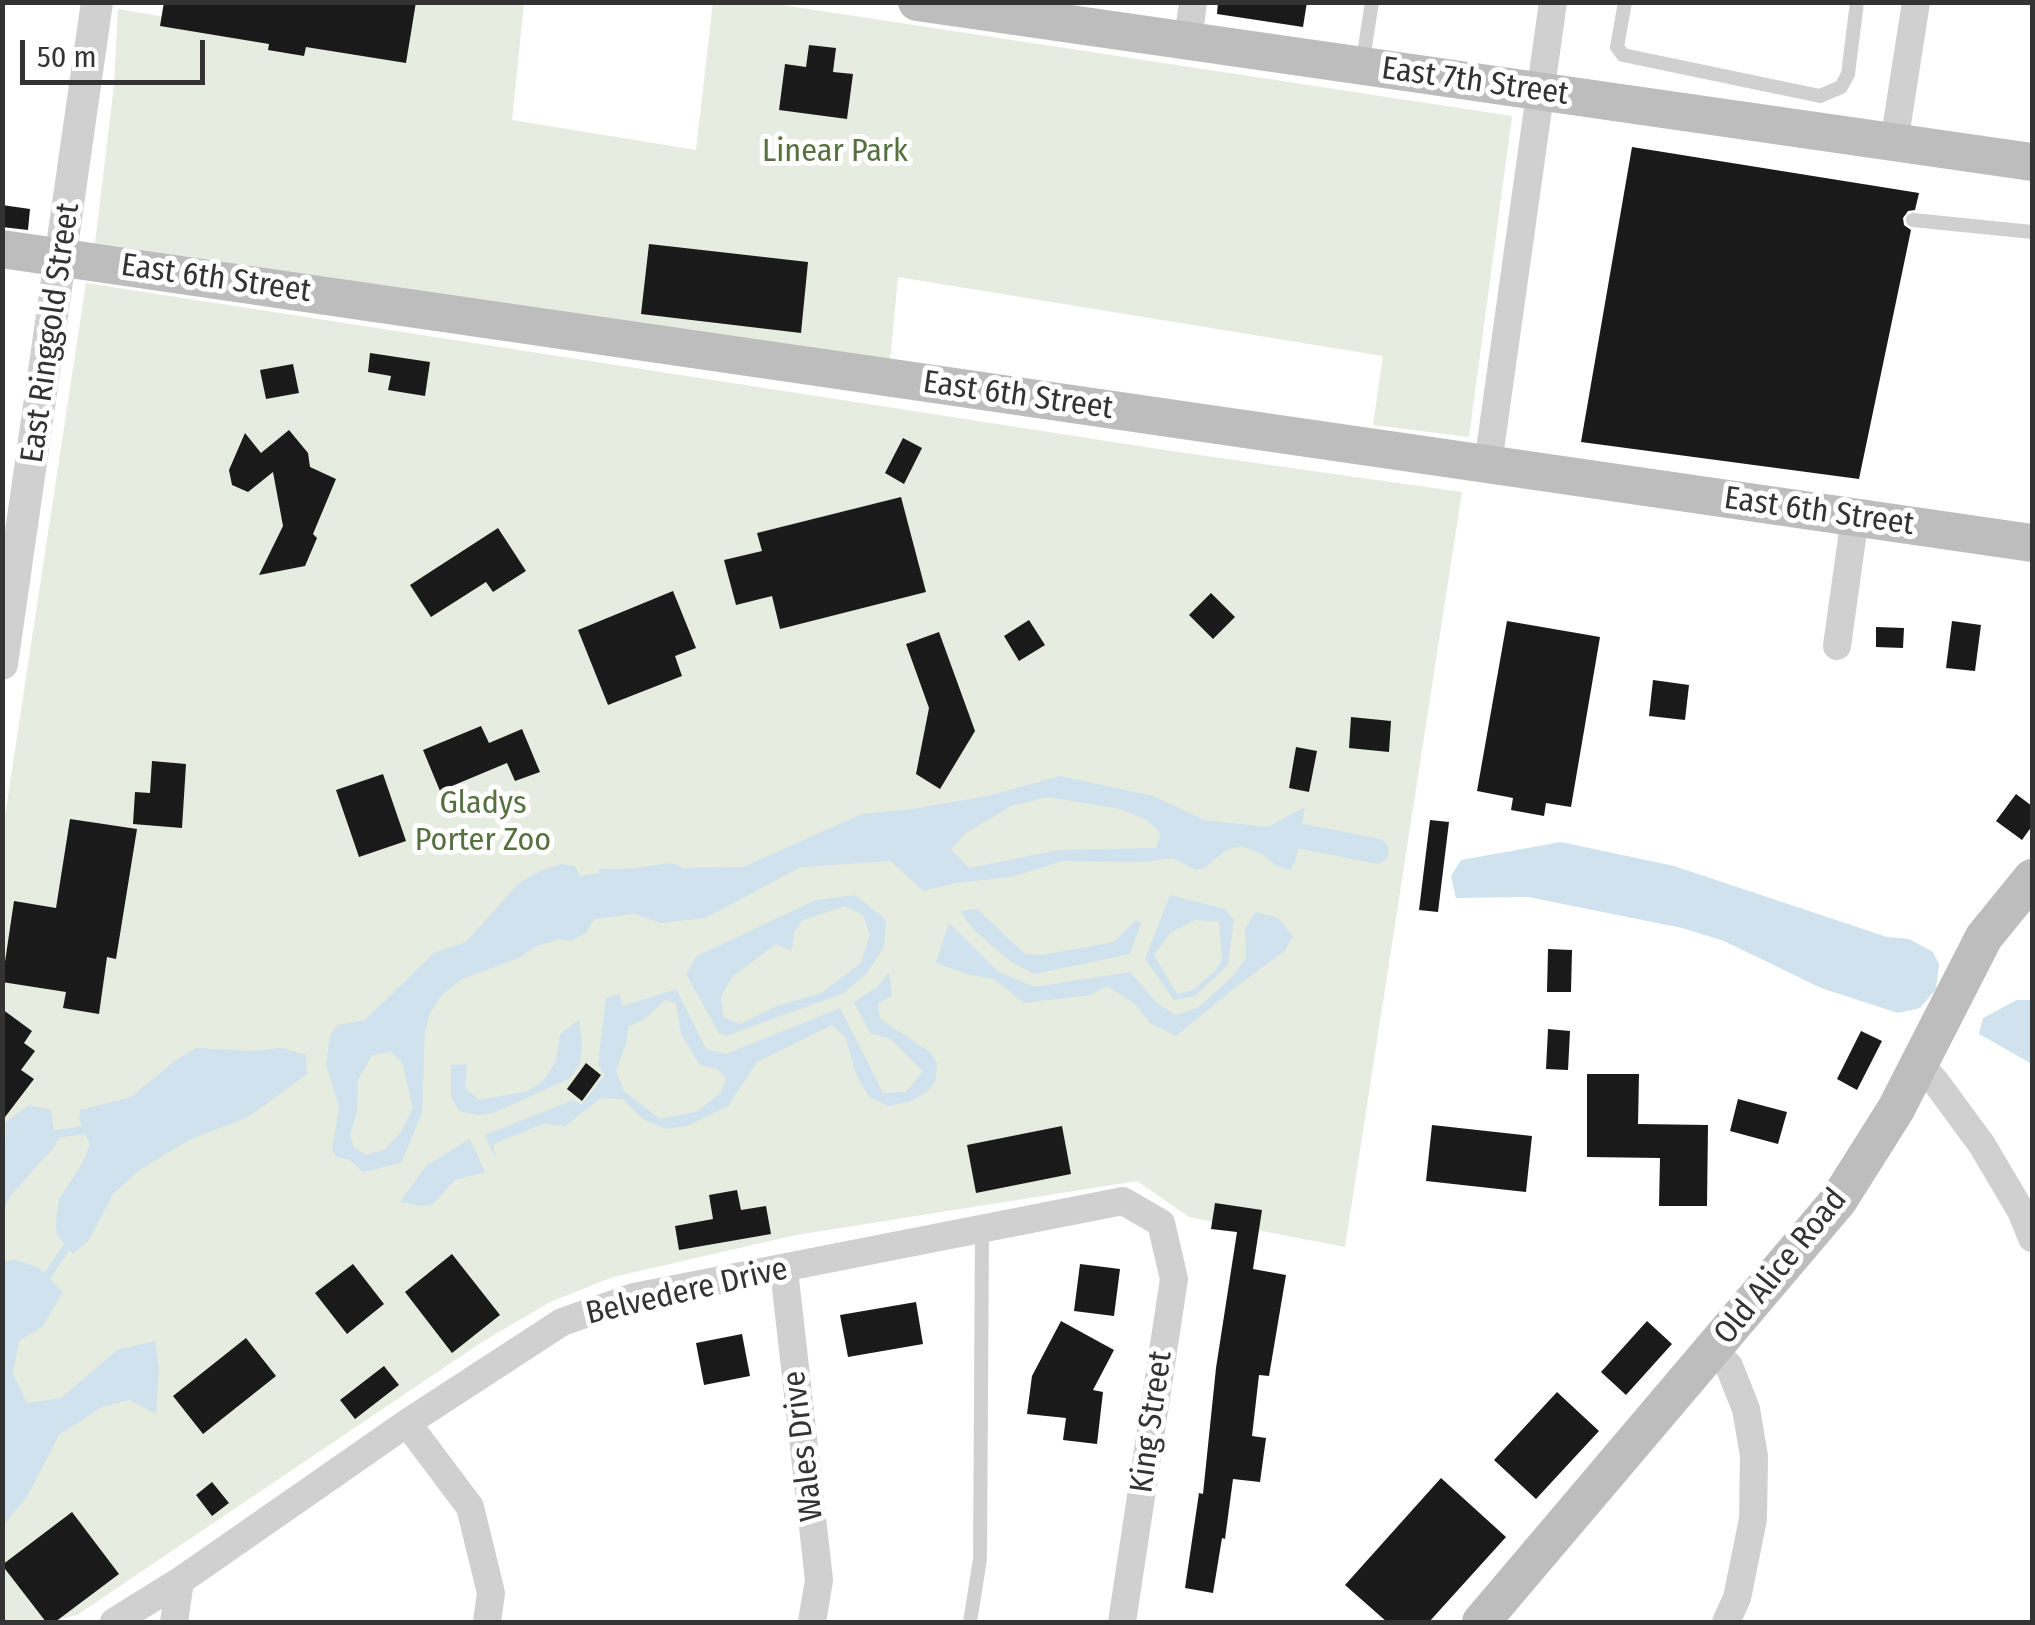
<!DOCTYPE html>
<style>
body{margin:0}
#map{position:relative;width:2035px;height:1625px;overflow:hidden;background:#fff;font-family:"Fira Sans Condensed",sans-serif}
canvas{display:block}
.frame{position:absolute;inset:0;border:5px solid #333;pointer-events:none}
.scale{position:absolute;left:20px;top:40px;width:185px;height:45px;box-sizing:border-box;border:5px solid #333;border-top:0;padding-left:12px;font-size:30px;line-height:35px;white-space:nowrap;color:#333;-webkit-text-stroke:8px #fff;paint-order:stroke}
</style>
<div id="map">
<canvas width="2035" height="1625"></canvas>
<div class="frame"></div>
<div class="scale">50 m</div>
</div>
<script>
const context = document.querySelector('canvas').getContext('2d');
context.lineJoin = 'round';
function fill(path, color) { context.fillStyle = color; context.fill(path, 'evenodd'); }
const shape = rows => new Path2D(rows.map(r => 'M' + r).join(''));
function stroke(path, color, width, dash) { context.strokeStyle = color; context.lineWidth = width; context.lineCap = dash ? 'butt' : 'round'; context.setLineDash(dash || []); context.stroke(path); }
function label(font, color, halo, rows, align = 'center') {
  context.font = font + ' "Fira Sans Condensed",sans-serif'; context.lineWidth = 10; context.setLineDash([]); context.textBaseline = 'middle'; context.strokeStyle = halo; context.fillStyle = color; for (const [text, x, y, turn = 0] of rows) {
    context.save(); context.translate(x, y); context.rotate((+turn || 0) * Math.PI / 180); context.textAlign = isNaN(turn) ? turn : align; if (halo) context.strokeText(text, 0, 0); context.fillText(text, 0, 0); context.restore();
  }
}
const green = shape([
 [713,2,769,3,1512,116,1469,437,1373,425,1383,356,898,277,890,361,95,243,114,85,118,9,406,58,413,3,524,3,512,120,696,150],
 [86,283,1178,452,1462,492,1345,1247,1189,1217,1137,1181,796,1235,613,1277,550,1302,482,1342,77,1615,49,1622,3,1622,3,829]
]);
const water = shape([
 [1060,776,1153,796,1204,820,1268,827,1305,807,1296,859,1291,870,1275,865,1262,854,1241,846,1226,850,1206,867,1196,870,1173,858,1146,862,1063,861,1011,877,955,883,923,891,891,861,801,867,705,918,661,923,640,916,608,898,599,869,743,867,862,814,912,809,988,796],
 [1048,797,1120,809,1145,819,1158,830,1160,836,1156,848,1058,850,969,868,951,849,966,833,1011,806],
 [1561,842,1674,866,1887,937,1909,939,1933,952,1939,964,1936,989,1920,1008,1898,1013,1821,988,1724,941,1682,928,1528,897,1456,898,1451,876,1461,860],
 [562,864,575,866,590,897,596,915,587,932,571,941,560,939,537,946,518,958,462,979,441,996,430,1013,425,1032,422,1113,401,1163,363,1172,350,1160,337,1157,332,1150,339,1107,326,1064,330,1035,338,1025,365,1020,434,953,466,942,519,883,540,871],
 [391,1052,402,1062,413,1108,401,1132,385,1149,367,1155,354,1148,350,1135,357,1112,358,1080,372,1055],
 [855,895,886,920,884,947,867,973,844,993,726,1036,719,1033,686,974,697,956,816,900],
 [845,906,863,915,870,935,861,963,821,993,777,1006,740,1024,723,1017,721,997,732,977,776,944,792,951,794,932,803,920],
 [1170,895,1225,909,1234,920,1228,965,1195,996,1174,1000,1145,959],
 [1195,920,1219,922,1222,960,1216,970,1193,990,1177,994,1154,955,1171,932],
 [977,909,1025,954,1042,955,1114,942,1136,920,1141,923,1130,954,1035,974,1010,961,974,930,960,911],
 [1256,912,1278,918,1293,936,1285,951,1237,986,1176,1036,1150,1023,1135,1004,1107,986,1090,995,1024,1003,994,979,970,975,936,963,949,923,997,971,1034,987,1130,972,1158,1004,1176,1015,1198,1008,1233,976,1246,958,1245,928],
 [889,973,892,995,878,1004,880,1019,931,1053,937,1063,936,1080,927,1092,909,1102,888,1106,869,1097,856,1074,846,1038,832,1025,757,1062,728,1106,687,1126,666,1129,643,1119,623,1099,601,1098,565,1126,543,1124,498,1142,493,1146,496,1160,485,1135,573,1100,582,1104,605,1075,598,1065,606,998,619,994,623,1006,676,989,706,1049,726,1054,840,1008,883,1093,906,1092,923,1071,891,1039,870,1033,854,1002,876,988],
 [665,1000,676,1003,681,1034,700,1065,717,1069,726,1078,721,1092,699,1111,660,1119,624,1091,616,1071,626,1044,628,1027,646,1018],
 [2017,1000,2032,1000,2032,1064,1979,1034,1983,1018],
 [579,1020,582,1045,580,1064,569,1079,493,1113,478,1115,459,1111,451,1097,451,1065,467,1064,465,1088,479,1100,528,1091,544,1080,556,1061,560,1034],
 [197,1048,253,1051,282,1048,306,1055,307,1074,248,1117,189,1140,138,1171,113,1194,89,1240,73,1254,57,1235,56,1220,59,1199,82,1164,90,1145,79,1119,80,1110,131,1097,176,1060],
 [29,1105,51,1110,56,1145,12,1194,3,1211,6,1122],
 [470,1139,485,1172,455,1180,433,1204,421,1206,400,1202,426,1166],
 [15,1260,39,1268,63,1292,43,1326,19,1341,13,1374,27,1403,61,1398,117,1350,155,1341,159,1369,156,1414,129,1400,102,1407,59,1435,28,1495,3,1526,2,1262]
]);
const stream = shape([
 [53,1139,57,1134,83,1130,92,1132],
 [47,1276,66,1248]
]);
const canal = shape([
 [1300,836,1376,851]
]);
const river = shape([
 [533,920,590,897,669,886]
]);
const building = shape([
 [164,2,416,2,406,63,306,47,304,56,268,50,269,44,160,26],
 [1218,2,1307,2,1303,27,1217,14],
 [809,45,836,48,833,72,853,74,847,119,779,110,785,64,806,67],
 [1632,147,1919,193,1915,210,1908,211,1903,218,1904,225,1911,230,1859,479,1581,442],
 [2,205,30,209,28,230,2,227],
 [649,244,808,262,801,333,641,314],
 [370,353,430,362,425,396,388,390,391,376,368,372],
 [293,364,299,393,266,399,260,370],
 [289,430,308,453,310,467,336,479,313,534,317,538,305,566,259,575,283,526,273,472,248,492,232,485,229,470,245,433,261,453],
 [903,438,922,448,904,484,885,473],
 [901,497,926,592,780,629,772,596,736,605,724,560,762,551,757,533],
 [498,528,526,571,493,592,486,582,431,617,410,585],
 [673,591,696,648,675,656,682,676,608,705,578,630],
 [1211,593,1235,617,1213,639,1189,615],
 [1029,620,1045,645,1019,661,1004,636],
 [1507,621,1600,637,1571,807,1546,803,1544,816,1511,810,1513,798,1477,791],
 [1952,621,1981,625,1975,671,1946,668],
 [1876,627,1904,628,1903,648,1876,647],
 [939,632,975,731,940,789,916,774,929,708,906,644],
 [1653,680,1689,685,1685,720,1649,716],
 [1351,717,1391,721,1389,752,1349,748],
 [481,726,489,743,522,729,540,772,515,781,507,763,440,791,423,750],
 [1296,747,1317,751,1309,792,1289,788],
 [152,761,186,764,182,828,133,824,135,792,150,793],
 [383,774,406,841,359,857,336,790],
 [2016,794,2032,806,2032,826,2022,840,1996,821],
 [70,819,137,829,116,959,107,957,99,1014,63,1008,66,992,2,982,14,901,56,908],
 [1430,820,1449,822,1438,912,1419,910],
 [1548,949,1572,950,1571,992,1547,992],
 [2,1009,32,1031,24,1043,35,1051,21,1070,34,1079,2,1121],
 [1548,1029,1570,1031,1568,1070,1546,1069],
 [1861,1031,1882,1041,1857,1090,1837,1079],
 [586,1063,601,1075,582,1101,567,1089],
 [1587,1074,1639,1074,1638,1124,1708,1125,1707,1206,1659,1206,1660,1158,1587,1157],
 [1738,1099,1787,1112,1778,1144,1730,1131],
 [1432,1125,1532,1136,1526,1192,1426,1181],
 [1062,1126,1071,1174,976,1193,967,1145],
 [737,1190,741,1210,766,1206,771,1234,679,1250,675,1226,713,1219,709,1195],
 [1215,1203,1262,1210,1253,1269,1286,1275,1269,1376,1259,1375,1252,1436,1266,1438,1260,1482,1233,1479,1225,1539,1222,1538,1213,1593,1185,1588,1199,1493,1203,1494,1216,1368,1237,1232,1211,1229],
 [452,1254,500,1315,452,1353,405,1292],
 [353,1264,384,1304,347,1334,315,1293],
 [1080,1264,1120,1269,1114,1316,1074,1311],
 [916,1302,923,1344,848,1357,840,1315],
 [1061,1321,1114,1350,1093,1390,1103,1392,1097,1444,1063,1440,1066,1418,1027,1414,1032,1376],
 [1647,1321,1672,1344,1626,1395,1601,1372],
 [742,1334,750,1376,704,1385,696,1343],
 [246,1338,276,1376,203,1434,173,1396],
 [384,1366,399,1385,355,1419,340,1400],
 [1557,1392,1599,1431,1536,1499,1494,1460],
 [1441,1478,1506,1537,1429,1622,1387,1622,1345,1585],
 [212,1482,229,1503,212,1516,196,1495],
 [72,1512,119,1574,55,1622,46,1622,2,1565]
]);
const service = shape([
 [1625,2,1617,47,1623,55,1820,96,1841,87,1848,74,1857,2],
 [1362,66,1372,2],
 [1913,220,2032,232],
 [970,1622,980,1559,982,1230]
]);
const minor = shape([
 [1188,41,1193,2],
 [1894,143,1916,2],
 [1488,464,1553,2],
 [1837,646,1855,517],
 [1919,1064,1935,1081,1982,1145,2021,1211,2032,1238],
 [784,1270,819,1580,812,1622],
 [1714,1350,1729,1366,1746,1409,1754,1456,1753,1519,1737,1598,1726,1622],
 [407,1423,470,1507,491,1593,487,1622],
 [114,1622,180,1581,407,1423,562,1322,634,1297,1123,1201,1161,1223,1174,1279,1122,1622],
 [174,1622,180,1581]
]);
const tertiary = shape([
 [2,664,97,2]
]);
const secondary = shape([
 [917,2,2032,162],
 [2,249,2032,543],
 [1481,1622,1838,1201,1896,1109,1984,937,2032,878]
]);
const streetNames = [
 ["East 7th Street",1475,82,8],
 ["East 6th Street",216,279,8],
 ["East Ringgold Street",51,333,-82],
 ["East 6th Street",1018,396,8],
 ["East 6th Street",1819,512,8],
 ["Old Alice Road",1781,1267,-51],
 ["Belvedere Drive",687,1292,-13],
 ["King Street",1152,1422,-82],
 ["Wales Drive",804,1446,-97]
];
const parkNames = [
 ["Linear Park",835,152],
 ["Gladys",483,804],
 ["Porter Zoo",483,841]
];
fill(green, '#e6ecdf');
fill(water, '#cfe2ee');
stroke(stream, '#cfe2ee', 8);
stroke(canal, '#cfe2ee', 25);
stroke(river, '#cfe2ee', 45);
fill(building, '#1a1a1a');
stroke(service, '#d0d0d0', 14);
stroke(minor, '#d0d0d0', 28);
stroke(tertiary, '#d0d0d0', 32);
stroke(secondary, '#bdbdbd', 38);
label('32px', '#333', '#fff', streetNames);
label('32px', '#56703f', '#fff', parkNames);
</script>
